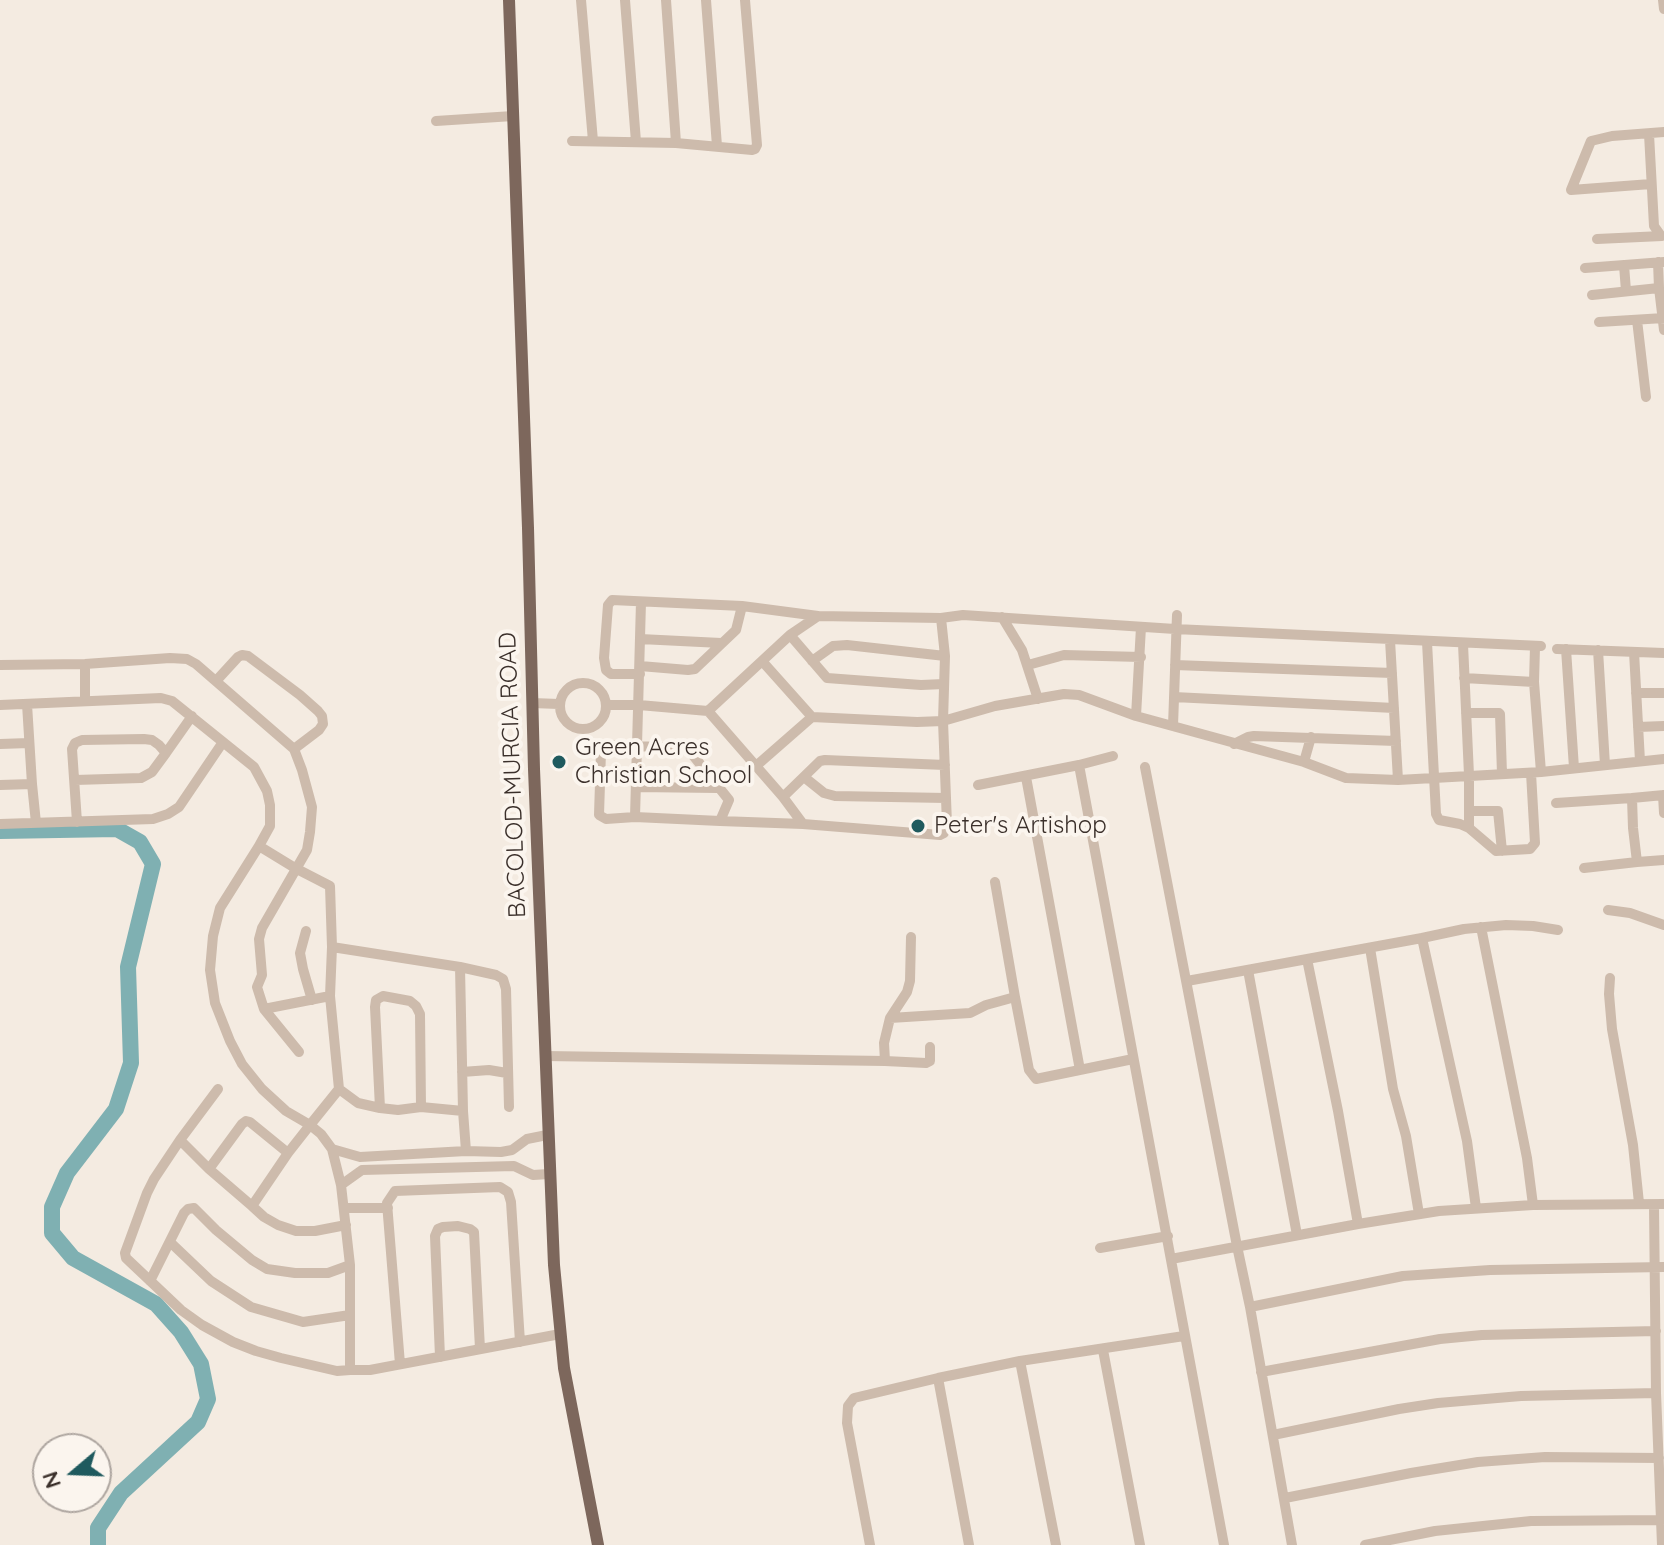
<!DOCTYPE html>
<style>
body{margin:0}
#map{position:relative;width:1664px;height:1545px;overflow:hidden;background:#f4ebe1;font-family:Quicksand,sans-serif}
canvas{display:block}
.north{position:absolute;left:32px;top:1433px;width:80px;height:80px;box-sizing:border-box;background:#fbf5ee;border:2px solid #aea6a0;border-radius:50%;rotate:251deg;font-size:22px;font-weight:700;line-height:32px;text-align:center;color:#3b302b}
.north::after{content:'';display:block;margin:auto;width:28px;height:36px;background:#1f5a5e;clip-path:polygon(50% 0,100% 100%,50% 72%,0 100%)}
</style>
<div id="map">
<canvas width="1664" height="1545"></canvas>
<div class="north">N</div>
</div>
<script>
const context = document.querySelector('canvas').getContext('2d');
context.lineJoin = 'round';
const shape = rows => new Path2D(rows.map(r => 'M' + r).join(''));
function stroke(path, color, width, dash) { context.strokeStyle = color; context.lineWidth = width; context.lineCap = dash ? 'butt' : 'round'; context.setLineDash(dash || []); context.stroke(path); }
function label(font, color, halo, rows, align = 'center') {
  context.font = font + ' Quicksand,sans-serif'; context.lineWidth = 8; context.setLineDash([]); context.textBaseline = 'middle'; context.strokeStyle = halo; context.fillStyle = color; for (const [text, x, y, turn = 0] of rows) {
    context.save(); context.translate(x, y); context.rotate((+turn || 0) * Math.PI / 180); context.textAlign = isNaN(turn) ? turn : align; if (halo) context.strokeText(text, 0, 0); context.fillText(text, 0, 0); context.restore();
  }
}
const river = shape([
 [0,831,117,829,140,842,153,864,128,967,131,1063,116,1109,67,1173,52,1207,52,1233,73,1258,156,1304,181,1332,201,1364,208,1399,198,1422,121,1493,98,1528,98,1545]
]);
const minor = shape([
 [581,0,593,141],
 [625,0,636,142],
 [666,0,676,143],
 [706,0,717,146],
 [1663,0,1664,9],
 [436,121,513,116],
 [1649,134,1654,226,1661,236],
 [572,141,676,143,752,150,755,149,757,145,745,0],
 [1651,184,1571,190,1591,141,1612,136,1664,132],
 [1597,239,1662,236],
 [1658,262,1659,288,1664,330],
 [1624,265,1626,291],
 [1585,268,1664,262],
 [1592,295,1659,288],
 [1637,320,1646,397],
 [1599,322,1664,318],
 [1002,617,1022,650,1038,699],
 [790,635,827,678,921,685,944,684],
 [640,639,721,643],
 [1390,640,1398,780],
 [1427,642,1435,795,1436,814,1439,820,1460,824,1469,828,1496,851,1530,849,1535,843,1531,773],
 [1463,644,1469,775,1469,828],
 [1535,647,1534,682,1541,772],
 [1557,649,1664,653],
 [1566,649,1574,768],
 [1598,650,1605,765],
 [1634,652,1640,761],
 [762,661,812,717],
 [812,661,833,646,847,645,945,656],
 [0,665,85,664,170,658,187,659,196,664,294,749,302,770,312,807,310,832,307,850,262,928,259,939,262,975,257,987,264,1009,299,1052],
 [1028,665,1064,655,1141,657],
 [1175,665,1392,673],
 [640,666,688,670,695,669,736,630,742,606],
 [640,674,611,674,606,670,604,658,608,605,612,600,742,606,818,616,941,618,963,615,1175,629,1541,646],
 [1464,678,1534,682],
 [216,681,238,657,242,655,248,656,300,695,318,711,322,716,323,724,319,730,294,749],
 '560 706a23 23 0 1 1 46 0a23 23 0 1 1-46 0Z',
 [1636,693,1664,693],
 [1174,697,1394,708],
 [85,701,85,664],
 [532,703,559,704],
 [27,704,32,784,36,823],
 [0,705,161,698,172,701,254,767,267,791,270,805,270,826,259,846,295,868,330,886,332,947,330,996,339,1089,310,1125,321,1134,332,1149,341,1185,350,1265,350,1370,370,1370,560,1334],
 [606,705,639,705,708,711,783,797,803,824],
 [708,711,790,635,818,616],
 [1466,713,1499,713,1500,714,1502,774],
 [1136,716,1141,627],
 [1173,726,1177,615],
 [1638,727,1664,726],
 [0,744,29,743],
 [1234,744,1248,737,1254,736,1396,741],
 [1304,762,1311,737],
 [1079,765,1113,756],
 [756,766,812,717,917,722,943,721,995,706,1064,694,1079,695,1136,716,1304,762,1346,778,1398,780,1541,772,1664,759],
 [1145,767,1237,1246,1250,1307,1292,1545],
 [804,777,824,793,835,796,946,798],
 [1026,777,1080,1070],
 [75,780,141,778,152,772,166,753],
 [0,785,32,784],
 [978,785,1079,765,1224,1545],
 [636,787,718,788],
 [1663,795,1664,813],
 [783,797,820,761,825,760,945,765],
 [1556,803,1632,798],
 [1470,811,1498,811,1502,851],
 [635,817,641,602],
 [720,821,729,800,692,754,685,748,609,745,604,747,601,751,599,815,606,819,635,817,720,821,803,824,940,835,944,833,947,824,943,721,945,656,941,618],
 [77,822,72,749,75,743,82,740,144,739,152,740,159,745,166,753,192,716],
 [0,824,153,819,168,814,179,807,223,742],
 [259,846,220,908,213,936,210,970,215,1003,230,1041,242,1064,262,1089,286,1111,310,1125,288,1153,252,1206,264,1217,278,1225,296,1231,315,1231,346,1225],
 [1637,862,1664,860],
 [1584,868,1637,862,1633,828,1632,798,1664,795],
 [995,882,1015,997],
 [1608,910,1630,913,1664,925],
 [1481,927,1527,1158,1533,1205,1664,1204],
 [306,931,300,953,303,969,312,1000],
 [911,937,910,981,907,992,890,1018,884,1043,885,1061,926,1063,930,1061,930,1047],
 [332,947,460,967,496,975,503,979,506,989,509,1107],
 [1370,948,1393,1089,1406,1136,1419,1214],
 [1307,959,1338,1111,1358,1224],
 [1248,970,1297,1235],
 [1610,978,1609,994,1612,1029,1633,1145,1639,1203],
 [1187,981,1422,938],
 [264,1009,330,996],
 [890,1018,970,1013,986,1005,1015,997,1029,1070,1036,1079,1133,1059],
 [545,1056,885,1061],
 [462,1072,489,1070,507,1073],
 [339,1089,358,1103,380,1108,398,1110,421,1107,463,1111,460,967],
 [380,1108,375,1007,376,1000,383,996,410,1001,416,1006,420,1014,421,1107],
 [463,1111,466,1151],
 [180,1140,218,1089],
 [332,1149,360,1157,466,1151,501,1152,512,1150,527,1139,547,1135],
 [288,1153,250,1122,246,1121,242,1124,209,1169,180,1140,154,1179,147,1193,125,1253,126,1258,181,1310,202,1325,233,1342,256,1351,281,1358,337,1371,350,1370],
 [209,1169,252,1206],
 [341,1185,362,1170,514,1166,533,1175,549,1174],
 [1654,1205,1656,1393,1662,1545],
 [344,1208,388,1208],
 [1476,1208,1467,1141,1422,938,1464,929,1506,925,1533,926,1558,930],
 [170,1242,211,1281,251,1307,303,1322,350,1315],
 [1100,1248,1168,1236],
 [1171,1259,1358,1224,1439,1211,1533,1205],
 [150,1281,184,1213,188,1209,194,1208,216,1230,252,1260,267,1269,295,1273,328,1273,350,1265],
 [1250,1307,1403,1276,1490,1270,1664,1267],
 [1103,1350,1140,1545],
 [440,1357,435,1236,438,1229,443,1227,458,1226,470,1229,474,1232,480,1349],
 [1020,1361,1056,1545],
 [400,1364,387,1203,395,1191,500,1187,508,1192,511,1202,520,1342],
 [1261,1372,1440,1339,1482,1335,1656,1331],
 [938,1378,969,1545],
 [1273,1435,1399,1409,1438,1403,1521,1396,1656,1393],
 [1285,1498,1411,1473,1478,1462,1545,1457,1659,1458],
 [870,1545,847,1423,848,1406,854,1398,938,1378,1020,1361,1184,1336],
 [1365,1545,1435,1531,1531,1521,1661,1520]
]);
const major = shape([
 [509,0,528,528,534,769,554,1265,564,1368,598,1545]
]);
const markers = [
 [559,762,8,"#1f5a5e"],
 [918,826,8,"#1f5a5e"]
];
const poiNames = [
 ["Green Acres",575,748],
 ["Christian School",575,776],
 ["Peter's Artishop",934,826]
];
const streetNames = [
 ["BACOLOD-MURCIA ROAD",513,775,-92]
];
stroke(river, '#7fb0b2', 16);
stroke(minor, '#cdbbac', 10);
stroke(major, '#7d675c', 12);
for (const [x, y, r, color] of markers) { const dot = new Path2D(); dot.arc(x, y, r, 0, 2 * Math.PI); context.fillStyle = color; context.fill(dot); stroke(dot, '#fbf5ee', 3); }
label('24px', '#3b302b', '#fbf5ee', poiNames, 'left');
label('24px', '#3b302b', '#fbf5ee', streetNames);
</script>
